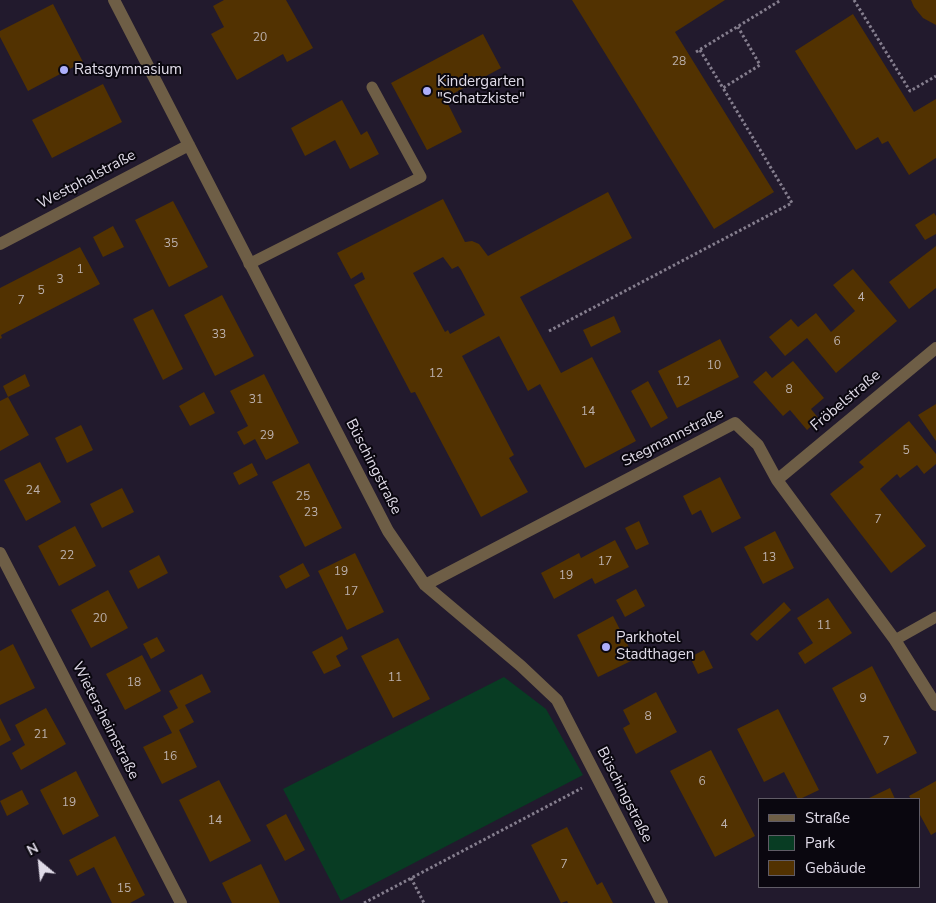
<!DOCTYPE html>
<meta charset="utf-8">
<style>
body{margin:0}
#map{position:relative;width:936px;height:903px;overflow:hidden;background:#221a2d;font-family:"Nunito Sans",sans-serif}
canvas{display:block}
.legend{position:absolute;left:758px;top:798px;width:162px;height:90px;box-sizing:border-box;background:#0a070f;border:1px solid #605c66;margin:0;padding:6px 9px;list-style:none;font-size:15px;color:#e0dbe8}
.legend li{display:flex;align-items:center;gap:10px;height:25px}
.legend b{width:25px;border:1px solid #605c66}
.north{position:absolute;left:15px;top:838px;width:50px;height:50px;-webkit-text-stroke:4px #0a070f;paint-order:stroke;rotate:332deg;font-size:14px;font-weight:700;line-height:20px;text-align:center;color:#e0dbe8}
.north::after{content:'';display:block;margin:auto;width:18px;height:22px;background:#e0dbe8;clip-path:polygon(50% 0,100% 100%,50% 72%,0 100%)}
</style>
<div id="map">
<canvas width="936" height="903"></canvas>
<ul class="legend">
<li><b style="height:6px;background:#6e5e46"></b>Straße</li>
<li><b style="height:14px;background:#083c23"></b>Park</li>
<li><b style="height:14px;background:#523201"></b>Gebäude</li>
</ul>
<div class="north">N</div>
</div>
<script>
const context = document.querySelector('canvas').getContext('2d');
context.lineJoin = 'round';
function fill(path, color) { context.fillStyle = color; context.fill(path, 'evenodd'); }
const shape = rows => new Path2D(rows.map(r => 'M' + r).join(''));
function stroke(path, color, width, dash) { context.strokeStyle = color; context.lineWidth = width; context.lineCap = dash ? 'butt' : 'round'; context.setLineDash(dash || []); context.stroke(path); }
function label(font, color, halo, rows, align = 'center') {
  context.font = font + ' "Nunito Sans",sans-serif'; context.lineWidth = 4; context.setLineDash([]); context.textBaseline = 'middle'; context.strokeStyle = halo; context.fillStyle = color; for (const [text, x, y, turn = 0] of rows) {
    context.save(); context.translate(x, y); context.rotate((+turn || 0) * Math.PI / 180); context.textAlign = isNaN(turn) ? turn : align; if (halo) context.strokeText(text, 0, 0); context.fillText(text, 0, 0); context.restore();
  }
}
const green = shape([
 [504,677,546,709,583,775,341,901,283,789]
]);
const building = shape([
 [224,0,286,0,313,48,287,62,283,54,237,80,211,34,224,27,213,6],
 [572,0,725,0,675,32,774,192,714,229],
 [911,0,936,0,936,25,923,18,914,7],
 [53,4,83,62,28,91,0,37,0,31],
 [853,14,914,112,936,99,936,158,909,175,888,141,882,144,878,137,856,150,795,51],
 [483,34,501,68,445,98,462,132,427,150,391,83],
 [103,84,122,122,52,158,32,120],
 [342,100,361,135,367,131,379,154,350,169,335,140,305,156,291,128],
 [608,192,632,238,520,297,561,373,592,357,636,441,585,468,540,384,528,391,499,336,462,356,514,455,509,458,528,492,481,517,415,392,411,393,354,285,365,279,362,272,351,279,337,253,443,199,465,242,472,241,479,244,488,256],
 [443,257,452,269,458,266,461,270,485,315,450,334,448,330,445,332,413,273],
 [173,201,208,267,169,287,135,220],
 [934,213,936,216,936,234,925,240,915,225],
 [113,226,124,247,103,257,93,237],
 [936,246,936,288,909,309,889,282],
 [80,247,100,284,1,335,2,338,0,339,0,288],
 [853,269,897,321,836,373,807,338,785,356,769,337,791,319,798,327,816,313,831,332,855,311,833,285],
 [222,295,254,356,215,376,184,315],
 [153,309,183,369,163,380,133,319],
 [614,316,621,332,591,347,583,330],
 [720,339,739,377,677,408,658,371],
 [793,361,824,398,811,409,819,419,807,430,790,410,783,416,753,382,766,371,772,378],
 [25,374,30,386,8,397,3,386],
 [264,374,299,443,266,460,255,439,244,445,237,432,248,426,230,391],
 [648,381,668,418,651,428,631,391],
 [204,392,215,413,190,426,179,406],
 [8,397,29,435,0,451,0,401],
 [936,404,936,441,918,415],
 [909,421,936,454,936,464,924,474,917,465,900,478,897,474,880,489,926,546,891,573,830,494,864,467,859,462],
 [81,425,93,450,67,463,55,438],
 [40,462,61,502,26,521,4,480],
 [252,463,258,475,239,485,233,473],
 [309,463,342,528,305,547,272,482],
 [720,477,741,518,712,533,701,510,692,515,683,496],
 [122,488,134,512,102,528,90,504],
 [639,521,649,544,636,550,625,528],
 [75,526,96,566,59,586,38,546],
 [775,531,794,568,763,584,744,547],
 [615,540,629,567,595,584,592,578,554,599,541,573,579,553,581,558],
 [355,553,384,612,347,630,318,571],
 [159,555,168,573,138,589,129,571],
 [303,563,310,576,286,589,279,576],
 [636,589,645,606,625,617,616,600],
 [108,590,128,628,91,648,71,610],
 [828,598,852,633,805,664,798,653,813,643,797,618],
 [784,602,791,610,757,641,750,634],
 [613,616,635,659,598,677,577,635],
 [342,636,348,649,336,656,341,666,324,674,312,652],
 [157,637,165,651,151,659,143,644],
 [398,638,430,699,393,718,361,656],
 [13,644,35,688,0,705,0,651],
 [704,650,713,668,698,674,690,657],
 [142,655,161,691,125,710,106,674],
 [872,666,917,753,877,774,832,688],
 [202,674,211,692,185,705,194,722,179,730,197,767,162,784,143,747,172,733,163,716,178,708,169,691],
 [656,692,677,732,636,754,623,728,630,724,623,710],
 [46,708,66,744,21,770,12,753,25,745,15,725],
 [778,709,819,790,800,799,798,799,784,772,764,782,737,729],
 [0,718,11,740,0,746],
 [711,750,755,836,715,857,670,771],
 [76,771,99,816,63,835,40,790],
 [219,780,251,841,210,862,179,800],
 [936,781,936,832,931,835,920,815,920,799,911,799,909,796],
 [890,788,895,799,867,799],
 [22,790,29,804,7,816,0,801],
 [286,814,305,850,285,861,266,825],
 [567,827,597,885,602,882,613,903,568,903,567,901,561,903,531,845],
 [115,836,145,895,130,903,112,903,94,867,77,876,69,860],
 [261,864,280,903,232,903,222,883]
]);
const path = shape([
 [854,0,910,91,936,76],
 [700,50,723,88,760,65,738,27],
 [696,52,781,0],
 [549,331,792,203,723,88],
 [411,878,424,903],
 [364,903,582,788]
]);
const service = shape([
 [249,264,421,177,372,87],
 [895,640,936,617]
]);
const minor = shape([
 [114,0,388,531,425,585,521,666,557,700,662,903],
 [0,244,189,145],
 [777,480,936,348],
 [0,553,181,903],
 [425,585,735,423,758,445,777,480,895,640,936,705]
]);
const markers = [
 [64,70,5,"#adaffb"],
 [427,91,5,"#adaffb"],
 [606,647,5,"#adaffb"]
];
const numberNames = [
 ["20",260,38],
 ["28",679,62],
 ["35",171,244],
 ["1",80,270],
 ["3",60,280],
 ["5",41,291],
 ["4",861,298],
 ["7",21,301],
 ["33",219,335],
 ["6",837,342],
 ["10",714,366],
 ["12",436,374],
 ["12",683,382],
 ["8",789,390],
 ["31",256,400],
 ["14",588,412],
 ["29",267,436],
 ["5",906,451],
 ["24",33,491],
 ["25",303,497],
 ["23",311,513],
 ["7",878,520],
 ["22",67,556],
 ["13",769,558],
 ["17",605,562],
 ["19",341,572],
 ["19",566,576],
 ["17",351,592],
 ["20",100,619],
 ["11",824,626],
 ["11",395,678],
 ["18",134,683],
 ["9",863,699],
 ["8",648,717],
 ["21",41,735],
 ["7",886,742],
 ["16",170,757],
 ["6",702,782],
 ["19",69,803],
 ["14",215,821],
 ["4",724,825],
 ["7",564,865],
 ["15",124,889]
];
const poiNames = [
 ["Ratsgymnasium",74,70],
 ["Kindergarten",437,82],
 ["\"Schatzkiste\"",437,99],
 ["Parkhotel",616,638],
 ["Stadthagen",616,655]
];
const streetNames = [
 ["Westphalstraße",87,180,-28],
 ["Fröbelstraße",846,401,-40],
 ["Stegmannstraße",673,438,-27],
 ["Büschingstraße",373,467,63],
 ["Wietersheimstraße",105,721,63],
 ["Büschingstraße",624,795,63]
];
fill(green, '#083c23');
fill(building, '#523201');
stroke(path, '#857e8e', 3, [2.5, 2.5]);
stroke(service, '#6e5e46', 11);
stroke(minor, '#6e5e46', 12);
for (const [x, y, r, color] of markers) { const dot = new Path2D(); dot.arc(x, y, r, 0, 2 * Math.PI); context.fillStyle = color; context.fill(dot); stroke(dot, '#0a070f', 2); }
label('12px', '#bcb1ae', null, numberNames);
label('15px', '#e0dbe8', '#0a070f', poiNames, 'left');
label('15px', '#e0dbe8', '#0a070f', streetNames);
</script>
